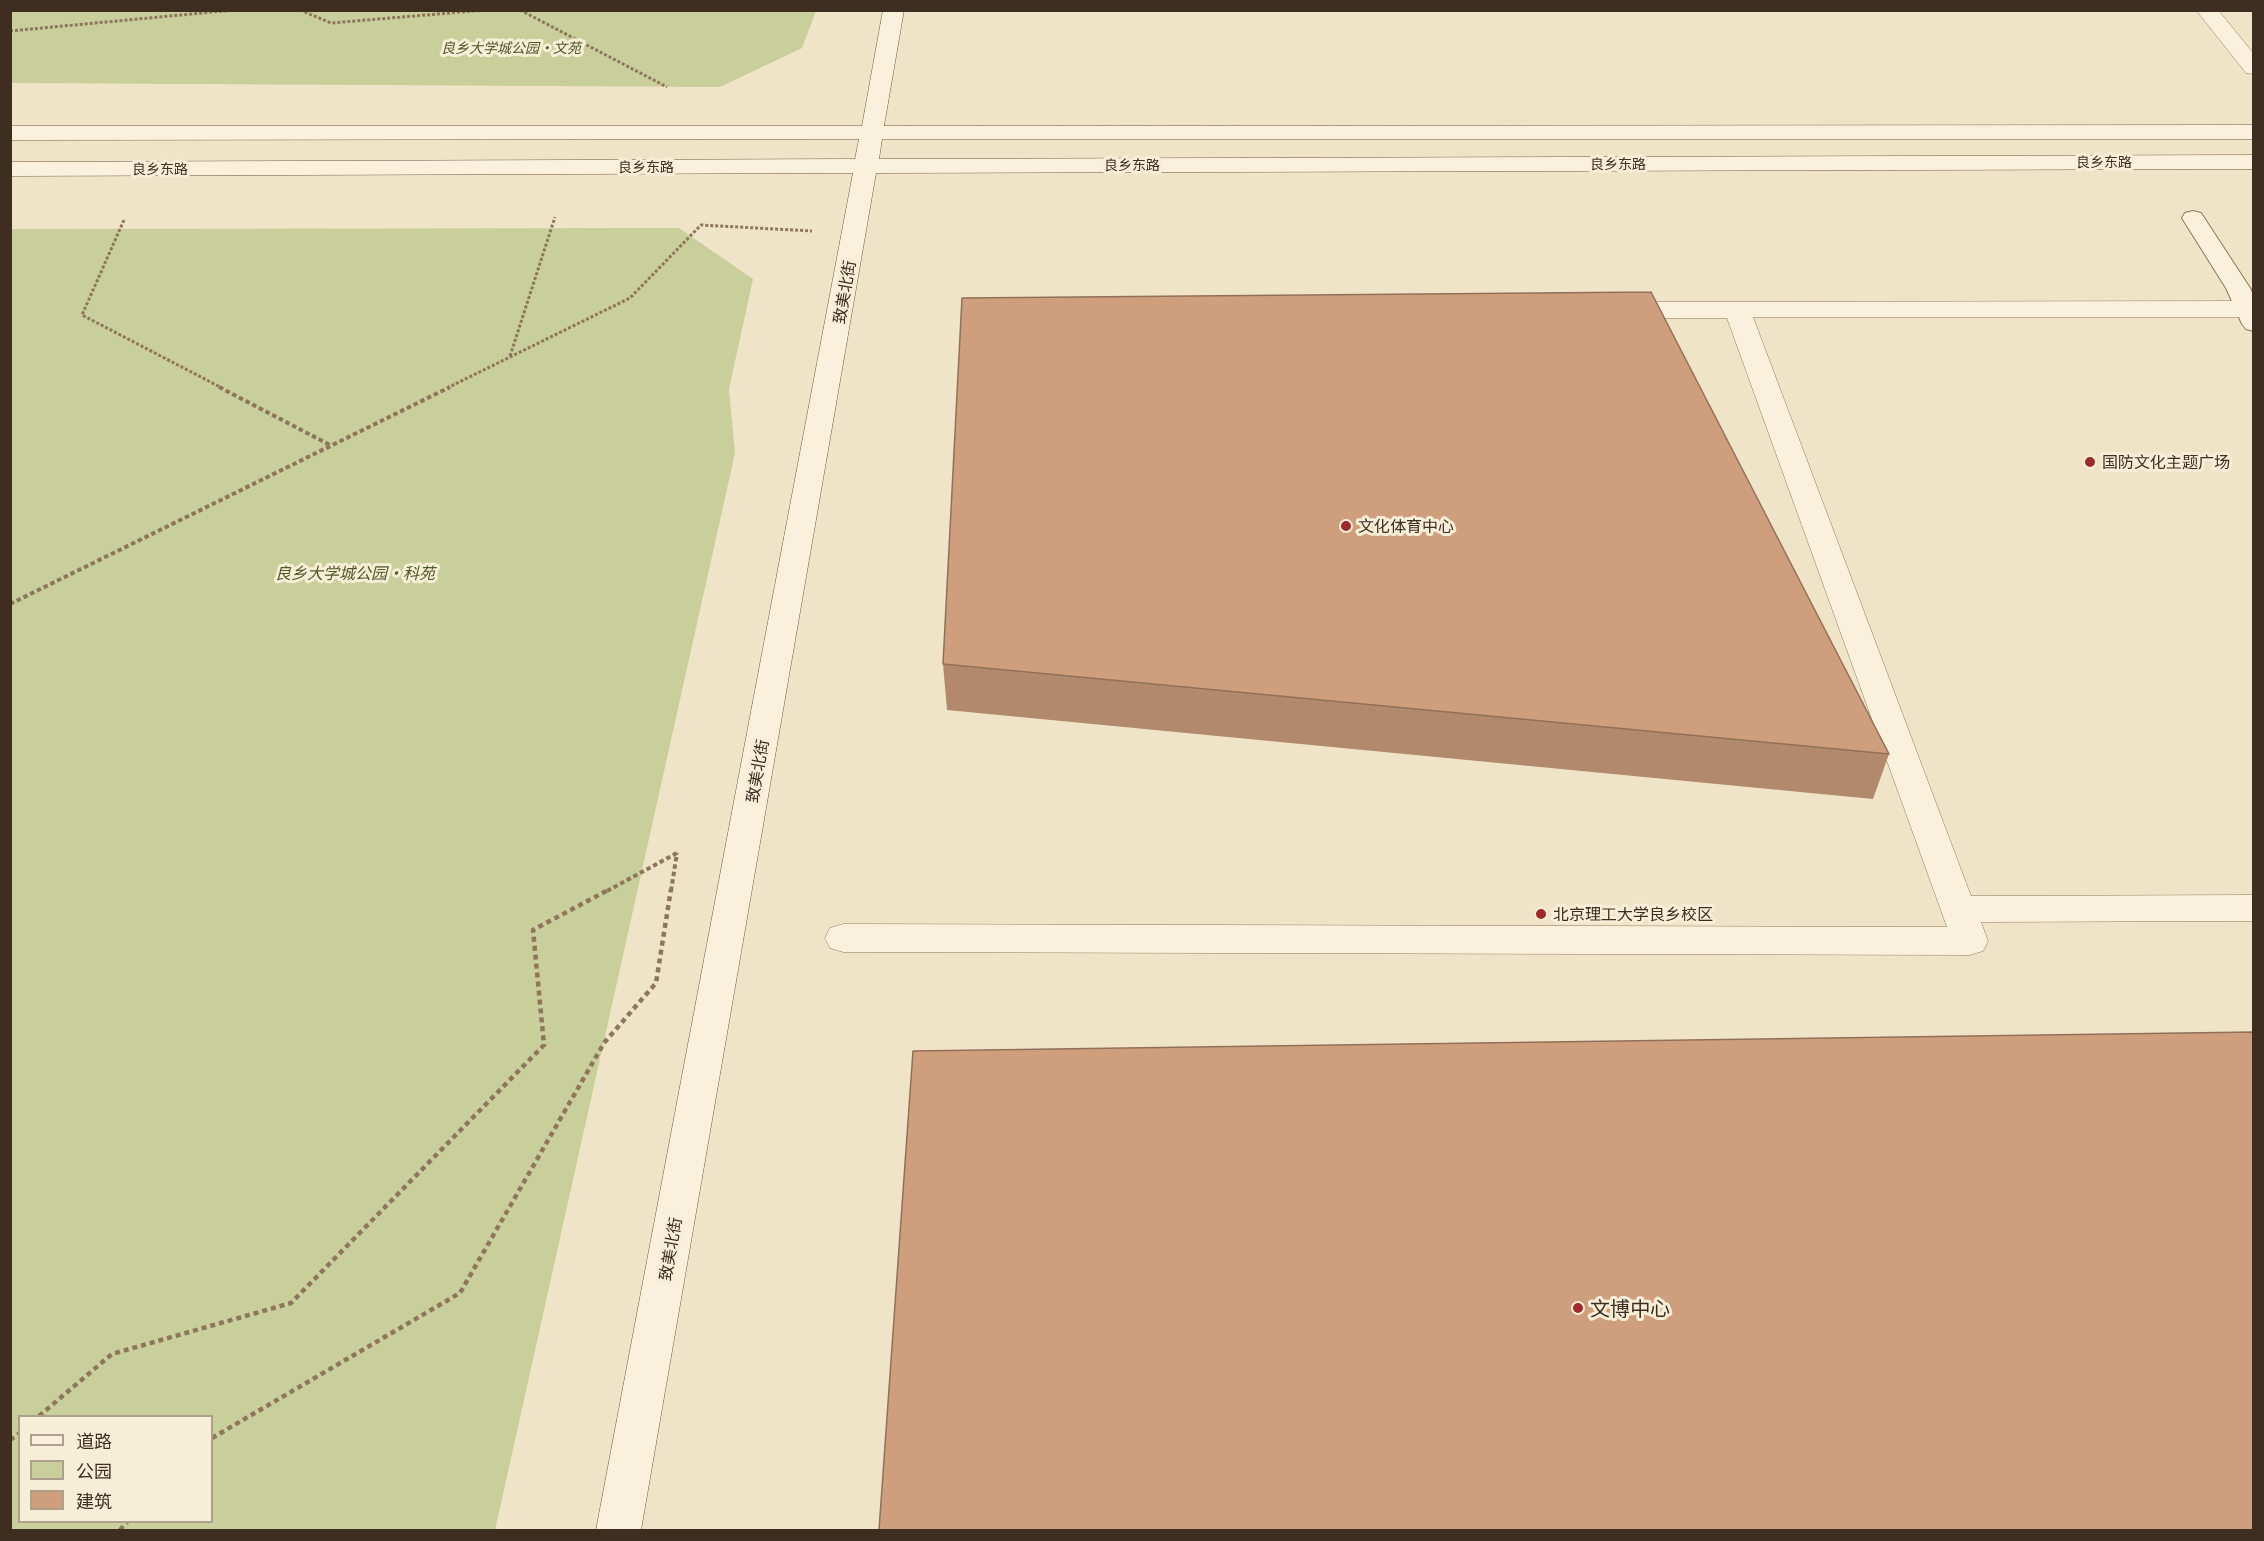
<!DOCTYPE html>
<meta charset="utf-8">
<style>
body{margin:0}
#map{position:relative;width:2264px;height:1541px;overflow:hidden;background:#f0e4c8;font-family:Georgia,"Noto Sans SC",serif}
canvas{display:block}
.frame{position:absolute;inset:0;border:12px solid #3d2e20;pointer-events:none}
.legend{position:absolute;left:18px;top:1415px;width:195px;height:108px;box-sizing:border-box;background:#f7eed8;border:2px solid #ada18e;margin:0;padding:8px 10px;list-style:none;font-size:18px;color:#3d2e20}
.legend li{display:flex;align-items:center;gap:12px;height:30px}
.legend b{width:30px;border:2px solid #ada18e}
</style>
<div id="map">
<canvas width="2264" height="1541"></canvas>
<div class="frame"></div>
<ul class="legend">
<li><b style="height:8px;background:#faf1dc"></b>道路</li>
<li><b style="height:16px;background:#c9cf9b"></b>公园</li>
<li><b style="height:16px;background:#cf9f7d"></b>建筑</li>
</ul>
</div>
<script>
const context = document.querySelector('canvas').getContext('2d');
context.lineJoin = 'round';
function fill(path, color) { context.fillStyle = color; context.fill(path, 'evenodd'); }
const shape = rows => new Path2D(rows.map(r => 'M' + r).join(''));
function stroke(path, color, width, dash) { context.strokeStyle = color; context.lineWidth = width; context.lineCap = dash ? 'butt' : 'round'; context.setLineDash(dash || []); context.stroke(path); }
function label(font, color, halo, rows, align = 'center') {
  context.font = font + ' Georgia,"Noto Sans SC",serif'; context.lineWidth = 6; context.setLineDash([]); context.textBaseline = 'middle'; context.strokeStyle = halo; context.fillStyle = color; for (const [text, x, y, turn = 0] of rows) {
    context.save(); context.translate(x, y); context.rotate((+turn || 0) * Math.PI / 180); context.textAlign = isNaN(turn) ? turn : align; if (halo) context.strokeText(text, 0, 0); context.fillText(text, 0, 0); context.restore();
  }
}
const green = shape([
 [11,10,816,10,816,11,802,48,720,87,11,83],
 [679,228,753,279,729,389,735,453,495,1530,11,1530,11,229],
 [20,1416,212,1416,212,1522,20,1522]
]);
const pathFar2 = shape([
 [300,10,331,23,485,10],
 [520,10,667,87],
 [10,31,234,10],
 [124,220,82,315,222,388],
 [510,356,555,217],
 [447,388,630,298,701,225,812,231]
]);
const pathFar1 = shape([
 [219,387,330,445],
 [10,604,450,387],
 [607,891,677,853],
 [671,891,677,853]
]);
const path = shape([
 [39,1416,112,1354,291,1303,544,1045,533,930,610,889],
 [212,1438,460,1293,604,1043,656,983,671,889],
 [10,1440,20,1433],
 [120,1530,127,1522]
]);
const lane = shape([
 [2193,211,2201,213,2250,288,2254,297,2254,331,2246,329,2242,324,2226,288,2182,218,2185,213,2193,211]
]);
const street = shape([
 [2196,10,2218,10,2254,54,2254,74,2246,73,2196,10],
 [2254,301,2254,317,1753,317,1971,896,2254,895,2254,921,1981,922,1988,941,1983,951,1970,955,843,952,830,948,825,938,830,928,843,924,1947,927,1727,318,1616,318,1607,315,1603,310,1607,305,1616,302,2254,301]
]);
const secondary = shape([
 [883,10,904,10,884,126,2254,125,2254,139,882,139,879,159,2254,155,2254,169,876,173,641,1530,596,1530,853,173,10,176,10,162,855,159,859,139,10,140,10,126,862,126,883,10]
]);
const wall = shape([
 [943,664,1889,754,1873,799,947,710]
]);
const building = shape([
 [1651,292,1889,754,943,664,962,298,1651,292],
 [2253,1032,2253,1530,879,1530,913,1051,2253,1032]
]);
const markers = [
 [2090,462,6,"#9e2a2b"],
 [1346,526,6,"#9e2a2b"],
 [1541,914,6,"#9e2a2b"],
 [1578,1308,6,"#9e2a2b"]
];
const farParknames = [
 ["良乡大学城公园·文苑",511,48]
];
const farStreetnames = [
 ["良乡东路",2104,162],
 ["良乡东路",1618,164],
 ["良乡东路",1132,165],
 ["良乡东路",646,167],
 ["良乡东路",160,169]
];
const streetNames = [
 ["致美北街",844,292,-80],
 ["致美北街",757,771,-80],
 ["致美北街",670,1249,-80]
];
const poiNames = [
 ["国防文化主题广场",2102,462],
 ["文化体育中心",1358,526],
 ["北京理工大学良乡校区",1553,914]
];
const parkNames = [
 ["良乡大学城公园·科苑",355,573]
];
const nearPoinames = [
 ["文博中心",1590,1308]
];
fill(green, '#c9cf9b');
stroke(lane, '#8d765c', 2);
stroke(street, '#8d765c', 1);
stroke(secondary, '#6f573f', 1);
stroke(pathFar2, '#8d765c', 3, [3, 2]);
stroke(pathFar1, '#8d765c', 4, [4.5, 3]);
stroke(path, '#8d765c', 4.5, [5, 4]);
fill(lane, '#faf1dc');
fill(street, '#faf1dc');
fill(secondary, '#faf1dc');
fill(wall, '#b2896c');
fill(building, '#cf9f7d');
stroke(building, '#916f58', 1.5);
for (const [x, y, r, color] of markers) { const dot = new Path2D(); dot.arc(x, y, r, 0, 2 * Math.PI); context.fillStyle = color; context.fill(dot); stroke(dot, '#f7eed8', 2); }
label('italic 14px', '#4d5a26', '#f7eed8', farParknames);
label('14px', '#3d2e20', '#f7eed8', farStreetnames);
label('16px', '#3d2e20', '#f7eed8', streetNames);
label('16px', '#3d2e20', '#f7eed8', poiNames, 'left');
label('italic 16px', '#4d5a26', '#f7eed8', parkNames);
label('20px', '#3d2e20', '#f7eed8', nearPoinames, 'left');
</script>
